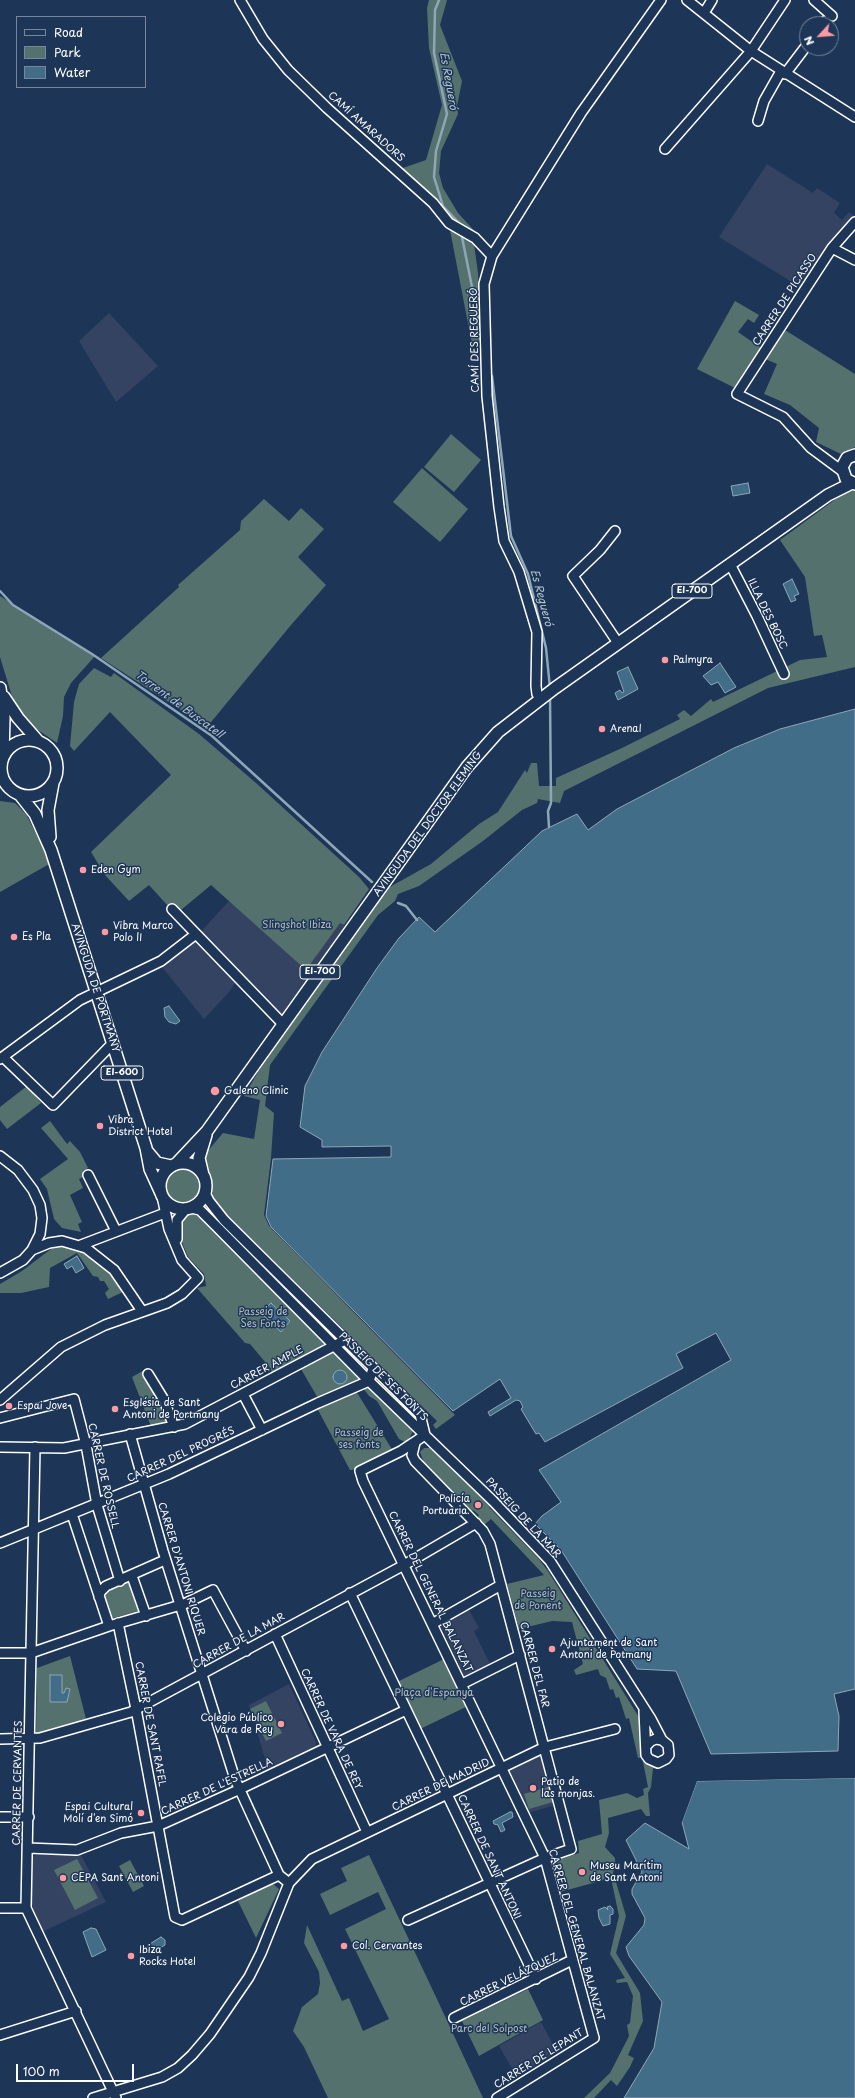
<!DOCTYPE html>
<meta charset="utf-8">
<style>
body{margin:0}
#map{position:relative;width:855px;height:2098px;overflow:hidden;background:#1d3557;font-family:"Playpen Sans",sans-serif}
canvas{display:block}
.legend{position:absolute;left:16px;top:16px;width:130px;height:72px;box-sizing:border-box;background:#1d3557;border:1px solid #77869a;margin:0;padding:5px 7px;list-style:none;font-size:12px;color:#fff}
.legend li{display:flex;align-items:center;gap:8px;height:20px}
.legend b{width:20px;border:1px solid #77869a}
.north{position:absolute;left:799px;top:16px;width:40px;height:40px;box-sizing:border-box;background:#1d3557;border:1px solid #77869a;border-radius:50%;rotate:244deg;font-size:11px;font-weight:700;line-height:16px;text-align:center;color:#fff}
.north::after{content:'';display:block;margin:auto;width:14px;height:18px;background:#ff9aa2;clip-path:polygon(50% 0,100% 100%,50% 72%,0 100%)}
.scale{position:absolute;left:16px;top:2064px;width:118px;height:18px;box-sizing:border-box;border:2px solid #fff;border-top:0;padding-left:5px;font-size:12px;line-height:14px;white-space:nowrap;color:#fff;-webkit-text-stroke:3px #1d3557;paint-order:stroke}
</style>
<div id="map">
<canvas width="855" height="2098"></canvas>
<ul class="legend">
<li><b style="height:5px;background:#1d3557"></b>Road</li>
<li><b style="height:11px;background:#55716e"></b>Park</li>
<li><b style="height:11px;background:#426d88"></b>Water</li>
</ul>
<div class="north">N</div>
<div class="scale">100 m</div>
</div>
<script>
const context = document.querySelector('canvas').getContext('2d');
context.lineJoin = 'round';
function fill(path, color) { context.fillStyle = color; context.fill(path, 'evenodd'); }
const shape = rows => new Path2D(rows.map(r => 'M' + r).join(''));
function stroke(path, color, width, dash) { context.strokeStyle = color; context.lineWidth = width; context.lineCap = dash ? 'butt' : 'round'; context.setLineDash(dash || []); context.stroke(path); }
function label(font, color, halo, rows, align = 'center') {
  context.font = font + ' "Playpen Sans",sans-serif'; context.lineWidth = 3; context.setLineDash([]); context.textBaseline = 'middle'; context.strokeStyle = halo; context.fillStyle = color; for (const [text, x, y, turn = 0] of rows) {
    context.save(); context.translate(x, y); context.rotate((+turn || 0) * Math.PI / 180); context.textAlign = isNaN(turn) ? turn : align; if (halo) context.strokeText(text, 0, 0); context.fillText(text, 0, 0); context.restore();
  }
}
const built = shape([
 [767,164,813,193,817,188,840,203,834,213,842,220,849,212,854,216,803,289,719,237],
 [109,313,158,366,116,402,79,341],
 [242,887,294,890,343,925,354,936,285,1033,236,981,230,991,204,1019,161,966,195,938],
 [469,1610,479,1628,474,1631,490,1664,464,1676,441,1626],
 [289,1684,316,1742,315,1748,268,1769,249,1705],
 [542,1755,555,1805,528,1813,509,1771],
 [36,1855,81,1855,106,1902,42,1932,32,1909,33,1907,31,1902,32,1857],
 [541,2022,557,2052,517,2077,499,2046]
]);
const green = shape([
 [429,0,447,0,440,25,462,81,457,106,458,114,441,151,439,173,443,188,458,213,491,249,458,226,400,169,426,160,442,105,429,48,427,8],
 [449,225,474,244,478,273,481,339,472,344],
 [735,301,759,315,754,323,748,319,738,332,764,350,735,388,697,369],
 [785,330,855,374,855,447,841,454,816,442,819,428,790,405,764,394,777,364,763,358],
 [451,434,481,460,454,492,424,467],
 [422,468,468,509,440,542,393,502],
 [855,490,855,667,768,688,564,791,560,803,538,799,537,803,522,810,483,841,419,886,398,894,395,901,378,915,270,1065,265,1106,274,1113,271,1158,264,1215,269,1226,455,1415,436,1429,433,1425,437,1421,213,1201,212,1186,205,1166,206,1153,223,1133,254,1139,260,1100,244,1096,261,1067,388,888,431,864,479,824,498,812,525,770,527,773,531,763,537,763,539,786,556,786,556,778,622,748,680,719,677,715,684,710,691,716,711,699,713,702,800,660,827,657,822,635,814,636,805,577,780,540,844,493],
 [264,499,289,521,301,508,324,529,298,557,326,585,291,625,207,727,101,658,179,587,178,585,240,530,241,521],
 [0,596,95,656,71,683,64,697,63,716,57,743,35,728,14,703,0,657],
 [94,668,111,677,114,673,199,734,256,783,359,877,369,889,344,925,340,923,306,970,211,885,181,910,173,903,168,906,149,885,129,901,105,875,91,852,171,775,110,712,74,751,70,746,74,702,79,684],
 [0,801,15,803,26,814,51,863,0,892],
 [27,1086,41,1103,7,1129,0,1120,0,1107],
 [50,1121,67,1144,70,1141,80,1152,88,1168,83,1171,85,1176,79,1179,83,1188,70,1195,82,1222,78,1224,81,1232,62,1228,54,1219,47,1189,40,1179,68,1159,41,1128],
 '165 1186a18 18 0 1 1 36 0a18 18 0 1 1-36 0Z',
 [206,1203,338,1338,334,1341,201,1208],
 [190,1213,197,1213,325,1340,322,1348,272,1375,271,1369,250,1344,245,1343,197,1288,206,1286,204,1274,188,1257,181,1240,179,1226,184,1216],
 [66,1246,77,1249,102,1264,114,1276,125,1291,108,1299,105,1293,109,1289,104,1281,100,1281,98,1277,93,1276,77,1253,50,1268,49,1287,21,1293,0,1293,0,1284,22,1271,51,1249],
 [333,1351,363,1381,319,1400,301,1369],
 [146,1369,152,1377,177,1423,152,1426,150,1424,132,1377],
 [380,1379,418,1414,420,1427,376,1384],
 [371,1386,414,1429,407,1443,399,1439,377,1401,369,1396,363,1388],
 [356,1391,393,1451,352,1470,350,1470,317,1408],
 [424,1448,430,1448,491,1505,489,1507,538,1558,548,1571,642,1722,642,1747,655,1769,653,1768,651,1787,648,1793,650,1816,646,1816,641,1809,608,1818,609,1833,605,1847,615,1858,615,1868,613,1872,626,1916,616,1953,640,1993,643,2021,628,2055,634,2058,630,2067,617,2086,611,2080,594,2098,584,2098,610,2073,629,2036,627,2025,630,2023,633,1996,627,1982,617,1983,616,1980,625,1978,610,1954,619,1916,611,1878,560,1892,552,1862,579,1853,578,1841,602,1834,599,1800,627,1793,637,1798,644,1795,643,1789,648,1787,642,1757,638,1758,629,1718,626,1719,619,1697,616,1698,613,1689,610,1690,606,1678,600,1675,598,1669,576,1675,574,1670,583,1664,572,1622,552,1621,519,1629,507,1584,544,1575,491,1519,483,1526,464,1506,477,1518,479,1515,473,1510,472,1511,424,1463,420,1452],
 [131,1579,141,1610,114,1618,110,1617,102,1596,103,1592,107,1588],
 [446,1655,470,1705,418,1730,397,1682,442,1660],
 [70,1656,86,1719,36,1734,37,1668],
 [266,1701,282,1733,266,1741,250,1709],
 [548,1787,553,1802,529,1809,524,1794],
 [369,1855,436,1997,483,2098,328,2098,304,2047,293,2031,302,2007,318,1994,320,1983,319,1972,304,1943,307,1925,342,2001,349,1998,363,2031,389,2019,345,1929,386,1909,378,1892,330,1915,320,1894,347,1881,341,1868],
 [77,1859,98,1898,75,1910,54,1870],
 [130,1860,144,1886,133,1892,119,1866],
 [272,1883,279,1889,256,1938,238,1901],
 [528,1989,543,2020,479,2056,462,2021]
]);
const water = shape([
 [748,483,750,493,733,496,731,486,748,483],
 [792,579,799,594,794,596,796,600,791,602,783,584,792,579],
 [720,663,736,687,725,693,718,682,711,685,703,676,720,663],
 [628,667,638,689,618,700,615,693,620,690,622,693,624,692,617,672,628,667],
 [855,709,855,1689,834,1694,839,1716,838,1751,711,1754,676,1671,637,1669,561,1550,535,1524,542,1516,561,1502,539,1470,731,1360,716,1333,676,1354,683,1368,545,1442,539,1433,536,1434,521,1409,523,1407,520,1401,516,1400,490,1416,488,1412,511,1398,500,1379,453,1411,271,1227,266,1216,273,1159,391,1157,391,1146,322,1147,322,1140,300,1127,305,1086,322,1052,377,968,399,938,419,917,435,932,542,831,577,814,588,830,617,809,734,748,780,729,855,709],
 [169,1006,180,1021,176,1024,169,1022,165,1017,164,1008,169,1006],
 [77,1256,84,1268,76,1273,72,1266,67,1269,64,1264,77,1256],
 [271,1303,290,1321,281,1332,261,1313,271,1303],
 '333 1377a7 7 0 1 1 14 0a7 7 0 1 1-14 0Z',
 [50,1675,62,1675,62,1693,64,1693,66,1688,70,1689,67,1702,50,1702,50,1675],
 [855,1778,855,2098,624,2098,654,2048,662,2002,629,1956,626,1947,644,1925,645,1918,632,1894,632,1889,642,1872,626,1840,645,1823,689,1849,682,1822,697,1781,855,1778],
 [510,1812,512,1812,513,1817,502,1823,505,1830,501,1832,498,1825,494,1824,493,1821,510,1812],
 [610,1906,613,1909,613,1914,610,1915,610,1924,603,1926,599,1918,598,1910,605,1907,608,1910,607,1907,610,1906],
 [91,1928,96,1929,106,1950,92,1957,83,1932,91,1928],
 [161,1937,165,1940,165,1945,153,1952,149,1952,148,1945,161,1937]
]);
const pier = shape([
 [855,1776,855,1778,697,1781,682,1822,680,1823,696,1779]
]);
const stream = shape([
 [439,0,435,10,434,53,447,114,436,151,434,177,443,206,459,223,460,226],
 [461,232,479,322],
 [492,376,511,536,528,574,546,648,550,688],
 [0,591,13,605,92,654,212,736,372,882],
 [549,827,548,811,551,803,550,695],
 [398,903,406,906,417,920]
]);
const minor = shape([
 [240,0,263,39,288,70,327,108,433,203,449,223,475,238,492,256],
 [687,0,751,51,855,117],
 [814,0,832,16],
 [704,13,712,0],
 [822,24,825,21],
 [785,74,807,45],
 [758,121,764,101,781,71],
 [665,149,751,51,785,0],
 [832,248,855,260],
 [842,471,811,448,783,417,737,394,832,248,855,222],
 [615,531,600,550,573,576,618,643],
 [730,564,757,616,784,674],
 [540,699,537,694,536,686,537,632,519,572,504,541,499,507,487,396,484,284,492,256,581,113,661,0],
 [172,909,283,1024],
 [3,1057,53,1105,112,1044],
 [0,1059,80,1000,161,961,196,934],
 [0,1156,18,1170,33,1190,40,1205,42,1218,40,1234,32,1250,23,1260,0,1273],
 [88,1175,116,1231],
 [205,1193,209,1201,224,1220,420,1414,425,1435],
 [191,1208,200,1210,217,1227,369,1381,493,1501,550,1561,651,1719,662,1740],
 [177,1239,177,1220,186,1209],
 [81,1245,165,1213],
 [32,1250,49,1243,62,1241,86,1248,114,1270,142,1311],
 [148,1374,164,1400,174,1427],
 [243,1394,262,1430],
 [0,1400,61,1347,105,1325,167,1303,182,1294,198,1278,182,1260,169,1229,162,1196],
 [0,1418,74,1399,86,1445,97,1505,120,1581],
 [130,1434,163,1551,235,1779,279,1875,289,1883],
 [425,1435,401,1451,360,1471,363,1481,545,1858,594,2038,497,2098],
 [0,1447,64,1448,185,1424,345,1340],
 [35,1447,26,1908,116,2098],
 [72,1514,109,1626],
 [0,1543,169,1474,318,1403,369,1381,373,1369],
 [132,1576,146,1616],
 [350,1593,536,1979],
 [99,1597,100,1592,106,1586,165,1560],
 [118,1623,136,1709,175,1917,182,1920,279,1875],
 [432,1624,501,1585],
 [275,1634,367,1832],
 [0,1653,31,1653,109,1626,184,1604,213,1590,246,1651],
 [462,1684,520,1655],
 [644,1711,646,1755,649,1759,658,1763,666,1759,669,1755,668,1745,662,1740,656,1739,651,1741,647,1745],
 [0,1739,40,1738,131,1712,404,1565,476,1523],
 [0,1817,29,1817],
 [28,1848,77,1850,121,1833,158,1826,238,1790,406,1710],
 [0,1908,26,1908],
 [408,1920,545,1858,571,1849,490,1544,483,1531,415,1461,412,1455,415,1443],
 [454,2018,572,1960],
 [0,2035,76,2011],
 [93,2098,162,2077,178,2068,192,2055,210,2034,249,1977,261,1953,289,1883,312,1859,545,1747,615,1729]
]);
const major = shape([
 [855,455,847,458,842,467,846,479,855,484],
 [0,688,4,717,3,757],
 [4,697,18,718,39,742],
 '1 768a28 28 0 1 1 56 0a28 28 0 1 1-56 0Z',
 [20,795,35,814,51,850,146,1148,150,1169,161,1193],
 [50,837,48,810,53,783],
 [147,1151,157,1163,171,1166],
 '160 1186a23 23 0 1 1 46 0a23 23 0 1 1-46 0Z',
 [176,1164,207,1131,467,767,498,732,555,688,828,495,852,483],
 [203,1175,199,1158,206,1135]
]);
const markers = [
 [665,660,4,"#ff9aa2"],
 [602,729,4,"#ff9aa2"],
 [83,870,4,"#ff9aa2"],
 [105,932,4,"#ff9aa2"],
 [14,937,4,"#ff9aa2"],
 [215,1091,5,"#ff9aa2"],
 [100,1126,4,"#ff9aa2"],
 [9,1406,4,"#ff9aa2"],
 [115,1409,4,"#ff9aa2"],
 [478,1505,4,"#ff9aa2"],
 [552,1649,4,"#ff9aa2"],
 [281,1724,4,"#ff9aa2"],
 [533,1788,4,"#ff9aa2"],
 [141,1813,4,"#ff9aa2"],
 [582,1872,4,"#ff9aa2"],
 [63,1878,4,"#ff9aa2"],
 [344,1946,4,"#ff9aa2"],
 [131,1956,4,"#ff9aa2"]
];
const shields = [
 [692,591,40],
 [320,972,40],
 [122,1073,42]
];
const shieldNames = [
 ["EI-700",692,591],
 ["EI-700",320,972],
 ["EI-600",122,1073]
];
const streetNames = [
 ["CAMÍ AMARADORS",366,127,42],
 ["CARRER DE PICASSO",785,300,-57],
 ["CAMÍ DES REGUERÓ",475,340,-91],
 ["ILLA DES BOSC",767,614,64],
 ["AVINGUDA DEL DOCTOR FLEMING",428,824,-54],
 ["AVINGUDA DE PORTMANY",95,988,72],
 ["CARRER AMPLE",267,1368,-28],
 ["PASSEIG DE SES FONTS",383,1377,45],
 ["CARRER DEL PROGRÉS",181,1455,-25],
 ["CARRER DE ROSSELL",103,1476,77],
 ["PASSEIG DE LA MAR",523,1518,47],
 ["CARRER D'ANTONI RIQUER",181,1569,73],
 ["CARRER DEL GENERAL BALANZAT",430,1592,64],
 ["CARRER DE LA MAR",239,1641,-29],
 ["CARRER DEL FAR",534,1665,75],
 ["CARRER DE SANT RAFEL",150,1724,79],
 ["CARRER DE VARA DE REY",331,1729,65],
 ["CARRER DE CERVANTES",18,1783,-89],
 ["CARRER DE MADRID",441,1785,-26],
 ["CARRER DE L'ESTRELLA",217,1787,-25],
 ["CARRER DE SANT ANTONI",489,1857,65],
 ["CARRER DEL GENERAL BALANZAT",576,1935,74],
 ["CARRER VELÁZQUEZ",509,1980,-26],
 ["CARRER DE LEPANT",539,2059,-32]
];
const poiNames = [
 ["Palmyra",673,660],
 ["Arenal",610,729],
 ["Eden Gym",91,870],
 ["Vibra Marco",113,926],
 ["Polo II",113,938],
 ["Es Pla",22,937],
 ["Galeno Clinic",224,1091],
 ["Vibra",108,1120],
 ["District Hotel",108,1132],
 ["Església de Sant",123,1403],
 ["Antoni de Portmany",123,1415],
 ["Espai Jove",17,1406],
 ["Policía",470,1499,"right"],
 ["Portuaria.",470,1511,"right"],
 ["Ajuntament de Sant",560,1643],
 ["Antoni de Potmany",560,1655],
 ["Colegio Público",273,1718,"right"],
 ["Vara de Rey",273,1730,"right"],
 ["Patio de",541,1782],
 ["las monjas.",541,1794],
 ["Espai Cultural",133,1807,"right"],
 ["Molí d'en Simó",133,1819,"right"],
 ["Museu Marítim",590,1866],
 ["de Sant Antoni",590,1878],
 ["CEPA Sant Antoni",71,1878],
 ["Col. Cervantes",352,1946],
 ["Ibiza",139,1950],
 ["Rocks Hotel",139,1962]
];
const parkNames = [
 ["Slingshot Ibiza",297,925],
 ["Passeig de",263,1312],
 ["Ses Fonts",263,1324],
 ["Passeig de",359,1433],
 ["ses fonts",359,1445],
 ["Passeig",538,1594],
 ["de Ponent",538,1606],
 ["Plaça d'Espanya",434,1693],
 ["Parc del Solpost",489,2029]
];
const waterNames = [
 ["Es Regueró",448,81,80],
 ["Es Regueró",541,598,75],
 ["Torrent de Buscatell",179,705,36]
];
fill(built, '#344361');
fill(green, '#55716e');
fill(water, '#426d88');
stroke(water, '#8ea7b8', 1);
fill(pier, '#1d3557');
stroke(stream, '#8ea7b8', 2.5);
stroke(minor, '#fff', 12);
stroke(major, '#fff', 14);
stroke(minor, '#1d3557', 9);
stroke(major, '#1d3557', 11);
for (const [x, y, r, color] of markers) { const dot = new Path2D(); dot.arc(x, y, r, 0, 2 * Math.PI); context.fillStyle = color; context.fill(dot); stroke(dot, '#1d3557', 1.5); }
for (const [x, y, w] of shields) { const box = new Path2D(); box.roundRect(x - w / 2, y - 7, w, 14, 3); context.fillStyle = '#1d3557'; context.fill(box); stroke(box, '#fff', 1); }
label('bold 9px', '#fff', null, shieldNames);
label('10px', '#fff', '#1d3557', streetNames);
label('10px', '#fff', '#1d3557', poiNames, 'left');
label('10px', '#b2bfbe', '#1d3557', parkNames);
label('italic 11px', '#b3c5cf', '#1d3557', waterNames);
</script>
